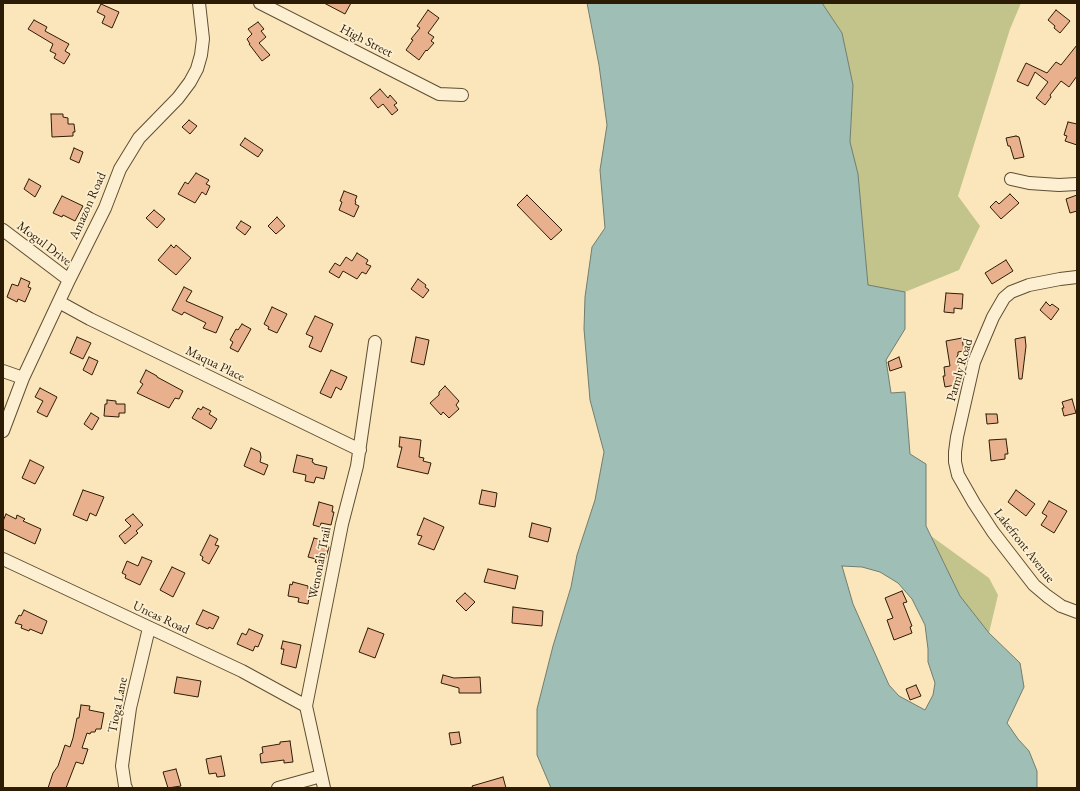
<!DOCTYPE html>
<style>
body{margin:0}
#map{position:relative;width:1080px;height:791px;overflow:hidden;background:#fae6ba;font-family:"EB Garamond",serif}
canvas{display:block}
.frame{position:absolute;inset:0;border:4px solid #2d1c05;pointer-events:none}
</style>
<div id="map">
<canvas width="1080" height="791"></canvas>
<div class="frame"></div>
</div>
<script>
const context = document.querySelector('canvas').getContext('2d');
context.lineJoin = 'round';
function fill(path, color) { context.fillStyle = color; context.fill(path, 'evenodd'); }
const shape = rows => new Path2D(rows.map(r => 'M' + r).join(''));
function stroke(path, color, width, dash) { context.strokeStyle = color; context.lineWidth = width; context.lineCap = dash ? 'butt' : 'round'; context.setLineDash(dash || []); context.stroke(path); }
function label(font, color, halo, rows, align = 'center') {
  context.font = font + ' "EB Garamond",serif'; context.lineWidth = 3.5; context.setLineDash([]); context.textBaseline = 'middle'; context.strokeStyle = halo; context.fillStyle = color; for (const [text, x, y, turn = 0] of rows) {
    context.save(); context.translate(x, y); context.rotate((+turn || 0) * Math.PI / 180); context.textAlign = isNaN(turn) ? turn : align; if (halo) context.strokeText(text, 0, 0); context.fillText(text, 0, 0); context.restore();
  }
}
const green = shape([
 [822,3,1021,3,1010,29,958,196,980,226,959,270,905,292,868,286,858,174,850,143,853,85,842,33],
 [931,536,989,578,998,595,989,633,960,596]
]);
const water = shape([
 [587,3,822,3,842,33,853,85,850,142,858,174,868,285,905,292,905,329,886,360,891,393,905,392,910,454,926,464,926,526,960,596,989,633,1020,663,1024,687,1007,723,1018,739,1029,751,1037,771,1037,788,551,788,537,755,537,709,553,646,571,587,577,555,595,500,604,452,590,400,584,329,585,297,592,247,605,228,600,170,607,125,599,65,587,3],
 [842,566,862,567,880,572,898,583,912,599,925,625,928,649,928,662,935,683,933,695,925,710,899,696,889,685,853,604,842,566]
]);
const building = shape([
 [324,3,351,3,345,14,324,3],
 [101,4,119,12,112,28,102,23,105,16,97,12,101,4],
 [428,10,439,18,428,33,434,37,431,41,434,43,427,51,426,50,419,60,406,50,413,40,411,39,420,28,417,26,428,10],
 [1056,10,1070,21,1060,33,1054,28,1055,26,1048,20,1056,10],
 [34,20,47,27,45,31,69,44,65,51,70,54,64,64,54,58,56,54,50,51,53,44,28,29,34,20],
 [258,22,264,29,261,31,266,37,259,43,270,55,262,61,249,44,250,44,247,39,252,34,248,29,258,22],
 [1077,45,1077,76,1069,87,1061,81,1050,95,1051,97,1045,105,1036,98,1048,82,1035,72,1028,86,1017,81,1026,63,1047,73,1056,62,1061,65,1077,45],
 [380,89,388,98,390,95,397,103,394,105,398,110,392,115,383,104,378,108,370,98,380,89],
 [51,114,63,114,63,117,68,118,68,124,74,124,75,132,73,132,73,136,52,137,51,114],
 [189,120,197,126,190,134,182,127,189,120],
 [1068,122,1077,124,1077,145,1065,141,1067,136,1064,135,1068,122],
 [1016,136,1019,137,1024,157,1014,159,1010,146,1008,146,1006,138,1016,136],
 [245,138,263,150,258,157,240,145,245,138],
 [74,148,83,152,79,163,70,159,74,148],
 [196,173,209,180,206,184,210,186,206,195,202,192,195,203,178,194,185,182,188,184,196,173],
 [29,179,41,186,35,197,24,189,29,179],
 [344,191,357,196,355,201,356,202,355,204,359,206,354,217,339,210,342,202,340,201,344,191],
 [1010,194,1019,203,1001,219,990,207,996,201,999,204,1010,194],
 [527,195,562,230,551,240,517,205,527,195],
 [1077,195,1077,211,1070,213,1066,199,1077,195],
 [62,196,83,206,75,221,63,215,62,217,53,213,62,196],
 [154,210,165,219,157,228,146,218,154,210],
 [277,217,285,226,276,234,268,226,277,217],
 [241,221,251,227,245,235,236,228,241,221],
 [171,245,174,248,176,245,191,258,176,275,158,260,171,245],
 [357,253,368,260,366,264,371,266,366,274,362,272,357,279,343,271,339,278,329,272,335,263,340,266,346,257,352,261,357,253],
 [1006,260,1013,271,992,284,985,273,1006,260],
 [21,278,30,282,28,287,31,288,25,302,18,299,17,302,7,297,12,284,18,286,21,278],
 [418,279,426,285,425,287,429,290,423,298,411,289,418,279],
 [184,287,192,291,186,301,223,317,216,333,203,328,206,323,184,312,182,315,172,310,184,287],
 [946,293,963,294,962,309,954,308,954,313,944,312,946,293],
 [1046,302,1050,306,1052,304,1059,309,1051,320,1040,310,1046,302],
 [272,307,287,314,277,333,268,329,269,327,264,324,272,307],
 [315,316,333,324,321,352,309,347,313,337,306,334,315,316],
 [242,324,251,329,238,352,230,348,233,342,230,340,236,329,238,330,242,324],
 [77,337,91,343,83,359,70,353,77,337],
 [416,337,429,340,424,365,411,362,416,337],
 [1025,337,1026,346,1022,379,1019,379,1015,339,1025,337],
 [962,338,964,351,958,352,958,355,957,356,960,375,958,375,959,377,955,378,955,385,945,387,943,376,945,376,944,367,950,366,946,341,962,338],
 [89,357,98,361,92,375,83,370,89,357],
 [899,357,902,367,890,371,888,362,899,357],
 [146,370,157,376,157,377,183,391,179,399,175,398,169,408,137,393,143,384,140,382,146,370],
 [331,370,347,377,341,390,336,387,331,398,320,393,331,370],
 [445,386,459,401,456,405,459,409,449,418,443,412,441,415,430,403,439,395,439,392,445,386],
 [40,388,57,397,47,417,37,412,43,401,35,397,40,388],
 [1072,399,1076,413,1064,416,1062,408,1064,408,1062,402,1072,399],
 [107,400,116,401,116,404,125,404,125,413,119,413,119,417,104,416,105,404,107,404,107,400],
 [203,407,211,411,209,414,217,419,211,429,192,418,198,408,201,410,203,407],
 [91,413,99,418,92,430,84,424,91,413],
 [986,414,997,414,998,423,987,424,986,414],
 [400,437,421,440,419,457,424,458,423,461,431,463,428,474,397,467,402,447,399,447,400,437],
 [1006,439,1008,454,1005,454,1005,459,991,461,989,440,1006,439],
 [251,448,260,452,261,457,260,462,268,465,264,475,244,466,251,448],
 [297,455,313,459,312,462,314,463,314,464,327,467,324,479,316,477,314,483,305,481,306,475,293,472,297,455],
 [30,460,44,467,35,484,22,478,30,460],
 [83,490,104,497,96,516,90,513,87,521,73,515,83,490],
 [482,490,497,493,495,507,479,504,482,490],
 [1016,490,1035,504,1026,516,1008,502,1016,490],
 [1049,501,1067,511,1054,533,1041,525,1047,516,1042,513,1049,501],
 [319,502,333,506,332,512,334,512,331,525,321,523,320,527,313,525,319,502],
 [6,514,16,519,17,515,25,519,23,521,41,529,35,544,3,529,3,521,6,514],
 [133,514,143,525,136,531,138,533,125,544,119,536,131,526,125,520,133,514],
 [424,518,444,527,434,550,418,544,422,536,417,535,424,518],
 [532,523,551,528,548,542,529,537,532,523],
 [210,535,218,539,215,545,219,546,209,564,202,560,203,557,200,555,210,535],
 [314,538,321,540,320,545,329,547,324,564,315,562,316,559,308,557,314,538],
 [142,557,152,561,140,585,125,578,126,575,122,573,127,561,138,566,142,557],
 [172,567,185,573,173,597,160,590,172,567],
 [488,569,518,576,515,589,484,582,488,569],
 [293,582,308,586,308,589,310,590,308,604,298,602,299,598,288,596,290,584,292,585,293,582],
 [902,591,907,602,903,603,912,626,910,627,912,633,894,640,887,620,893,618,885,598,902,591],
 [465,593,475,602,466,611,456,601,465,593],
 [513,607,543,611,542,626,512,623,513,607],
 [24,610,47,621,42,634,30,629,29,631,21,628,22,625,15,623,19,615,21,616,24,610],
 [203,610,219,617,213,629,209,627,208,629,196,624,203,610],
 [368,628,384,634,375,658,359,652,368,628],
 [249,629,263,635,258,647,255,646,253,651,237,644,242,633,246,635,249,629],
 [283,641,301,645,296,668,281,664,284,649,281,649,283,641],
 [443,675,454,678,480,677,481,693,459,693,459,688,441,683,443,675],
 [177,677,201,681,198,697,174,693,177,677],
 [916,685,921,696,910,700,906,689,916,685],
 [81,705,90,706,89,710,104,713,101,729,96,729,95,732,91,732,90,734,87,733,82,748,88,749,83,764,76,762,66,788,48,788,53,773,58,766,65,745,70,747,73,738,77,718,79,718,81,705],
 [459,732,461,743,451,745,449,733,459,732],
 [290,741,293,762,284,763,284,760,261,763,260,754,263,753,262,747,280,744,280,742,290,741],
 [221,756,225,776,217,777,216,773,209,774,206,759,221,756],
 [176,769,181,786,168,788,163,772,176,769],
 [503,777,506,788,473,788,472,786,503,777]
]);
const street = shape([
 [260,3,439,94,462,95],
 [1011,179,1029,183,1059,185,1077,184],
 [3,230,69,280],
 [1077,277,1060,279,1029,285,1011,292,1004,298,993,317,974,362,957,437,955,452,955,462,958,475,974,503,993,532,1034,585,1047,596,1061,606,1077,612],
 [59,302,90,319,360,450],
 [3,371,23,378],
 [3,431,23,378,69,280,105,208,120,169,139,138,178,98,190,82,197,69,201,55,203,39,199,3],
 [3,559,242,671,306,706],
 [126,788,125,786,122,766,130,708,149,628],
 [278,788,321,776],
 [324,788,306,706,342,524,357,466,375,342]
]);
const streetNames = [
 ["High Street",366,41,27],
 ["Amazon Road",88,206,-66],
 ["Mogul Drive",44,244,37],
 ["Maqua Place",215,364,26],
 ["Parmly Road",960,370,-74],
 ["Lakefront Avenue",1024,546,52],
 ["Wenonah Trail",320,563,-79],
 ["Uncas Road",161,618,25],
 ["Tioga Lane",118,705,-79]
];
fill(green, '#c3c38c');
fill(water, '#9fbeb6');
stroke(water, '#717d6f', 1);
fill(building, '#e8b08c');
stroke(building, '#2d1c05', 1);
stroke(street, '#604e32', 14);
stroke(street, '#fcefd2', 12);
label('13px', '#2d1c05', '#fcefd2', streetNames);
</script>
